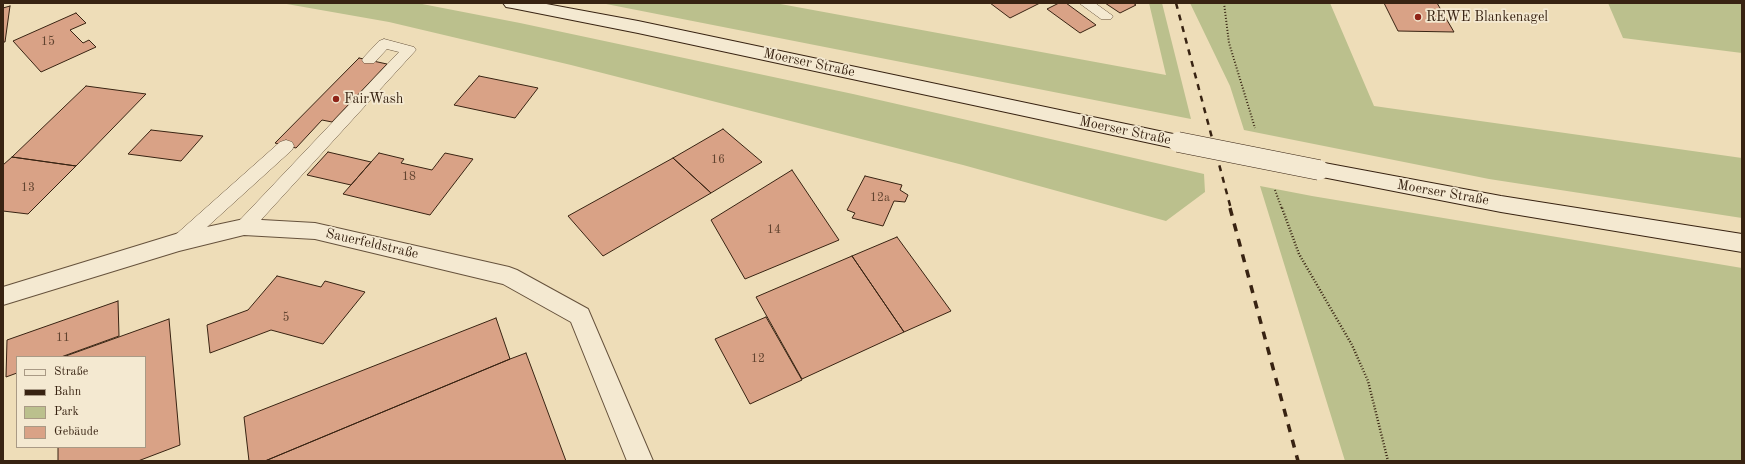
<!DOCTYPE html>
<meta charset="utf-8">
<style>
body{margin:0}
#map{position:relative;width:1745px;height:464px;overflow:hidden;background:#eeddb8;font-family:"Old Standard TT",serif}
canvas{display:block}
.frame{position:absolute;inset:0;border:4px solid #382312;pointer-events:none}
.legend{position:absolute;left:16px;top:356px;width:130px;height:92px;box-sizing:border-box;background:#f4e9d1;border:1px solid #a99a85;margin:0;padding:5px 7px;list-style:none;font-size:12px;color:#382312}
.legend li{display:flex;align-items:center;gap:8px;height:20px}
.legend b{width:20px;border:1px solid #a99a85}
</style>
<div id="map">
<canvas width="1745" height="464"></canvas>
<div class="frame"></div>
<ul class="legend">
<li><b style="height:5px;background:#f4e9d1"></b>Straße</li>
<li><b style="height:5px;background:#382312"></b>Bahn</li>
<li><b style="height:11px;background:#bbc08d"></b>Park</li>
<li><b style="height:11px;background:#d9a286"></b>Gebäude</li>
</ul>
</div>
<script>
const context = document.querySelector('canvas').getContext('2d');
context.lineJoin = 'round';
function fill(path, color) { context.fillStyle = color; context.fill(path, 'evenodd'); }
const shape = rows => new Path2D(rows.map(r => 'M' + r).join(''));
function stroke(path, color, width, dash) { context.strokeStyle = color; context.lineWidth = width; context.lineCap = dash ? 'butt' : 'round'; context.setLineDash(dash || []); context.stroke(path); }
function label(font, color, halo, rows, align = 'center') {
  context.font = font + ' "Old Standard TT",serif'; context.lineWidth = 3.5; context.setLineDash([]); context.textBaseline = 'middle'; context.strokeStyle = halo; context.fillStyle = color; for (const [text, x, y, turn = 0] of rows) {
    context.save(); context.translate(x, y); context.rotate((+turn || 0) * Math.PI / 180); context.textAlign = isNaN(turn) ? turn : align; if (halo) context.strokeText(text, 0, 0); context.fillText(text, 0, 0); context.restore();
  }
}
const green = shape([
 [281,3,417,3,520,23,853,94,1204,174,1205,192,1166,221,963,165,571,65,389,22],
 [601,3,775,3,1166,75,1149,3,1162,3,1191,119],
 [1190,3,1330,3,1374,106,1742,158,1742,218,1489,179,1244,130,1230,86],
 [1608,3,1742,3,1742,53,1623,38],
 [1260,186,1312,196,1742,268,1742,461,1345,461]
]);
const building = shape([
 [990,3,1040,3,1010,18,990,3],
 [1059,3,1066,3,1096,25,1080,33,1047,9,1059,3],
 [1105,3,1133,3,1136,5,1120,13,1105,3],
 [1384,3,1437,3,1454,32,1398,31,1384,3],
 [10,6,5,42,3,42,3,8,10,6],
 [76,13,86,23,70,30,83,43,89,40,96,47,41,72,13,41,76,13],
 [359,58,387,64,332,122,322,120,296,148,275,143,359,58],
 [479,76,538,88,515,118,454,105,479,76],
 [86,86,146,94,76,166,12,157,86,86],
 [723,129,762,162,711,193,673,158,723,129],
 [151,130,203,136,181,161,128,154,151,130],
 [328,152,371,162,351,185,307,175,328,152],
 [379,153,404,159,401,163,432,170,445,153,473,159,430,215,343,194,379,153],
 [12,157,76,166,28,214,3,211,3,165,12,157],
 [673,158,711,193,603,256,568,216,673,158],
 [792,170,839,240,745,279,711,220,792,170],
 [865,176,902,185,900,190,908,195,905,202,894,201,883,226,852,218,855,213,847,210,865,176],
 [897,237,951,311,904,332,852,256,897,237],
 [852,256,904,332,802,379,756,297,852,256],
 [277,276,321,287,325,281,365,292,323,344,271,330,210,353,207,325,248,310,277,276],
 [118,301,119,336,61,357,17,357,17,373,6,377,7,340,118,301],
 [766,317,802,380,750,404,715,339,766,317],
 [496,318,510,359,265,461,249,461,244,417,496,318],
 [169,319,180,445,138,461,58,461,58,447,145,447,145,357,63,357,169,319],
 [526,353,566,461,265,461,510,359,526,353]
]);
const pathFar1 = shape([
 [1224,3,1229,43,1255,128],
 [1275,190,1282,209]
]);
const path = shape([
 [1282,208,1299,254,1352,345,1368,381,1388,461]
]);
const service = shape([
 [1079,3,1095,3,1113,16,1111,19,1101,19,1079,3],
 [384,39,414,47,416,50,250,232,244,233,238,232,236,227,238,222,399,52,387,49,374,63,364,63,362,60,364,57,379,41,384,39],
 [286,140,292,142,294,146,292,150,185,247,179,249,173,247,170,242,173,237,280,142,286,140]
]);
const minor = shape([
 [244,219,315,223,509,267,517,270,588,309,653,461,627,461,571,322,503,284,315,239,244,235,179,251,3,305,3,287,179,233,244,219]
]);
const secondary = shape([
 [503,3,541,3,638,21,1178,135,1185,137,1188,142,1185,147,1178,149,638,33,512,8,506,7,503,3],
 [1319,162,1501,196,1742,234,1742,252,1501,212,1312,175,1309,170,1312,165,1319,162]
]);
const railFar1 = shape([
 [1176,3,1231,209]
]);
const rail = shape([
 [1230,208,1298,461]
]);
const secondaryBridge = shape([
 [1178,142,1319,170]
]);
const markers = [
 [1418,17,4,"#8f2418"],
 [336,99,4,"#8f2418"]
];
const numberNames = [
 ["15",48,42],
 ["16",718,160],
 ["18",409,177],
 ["13",28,188],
 ["12a",880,198],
 ["14",774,230],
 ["5",286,318],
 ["11",63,338],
 ["12",758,359]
];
const poiNames = [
 ["REWE Blankenagel",1426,17],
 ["FairWash",344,99]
];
const streetNames = [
 ["Moerser Straße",809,63,12],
 ["Moerser Straße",1125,131,12],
 ["Moerser Straße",1443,193,10],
 ["Sauerfeldstraße",372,244,13]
];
fill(green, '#bbc08d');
fill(building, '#d9a286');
stroke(building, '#382312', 1);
stroke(service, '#66523c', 1);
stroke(minor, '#66523c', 2);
stroke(secondary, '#382312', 2);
stroke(pathFar1, '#382312', 2, [1, 2]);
stroke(path, '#382312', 2.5, [1, 2]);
fill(service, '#f4e9d1');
fill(minor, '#f4e9d1');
fill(secondary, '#f4e9d1');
stroke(railFar1, '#382312', 2.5, [6, 6]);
stroke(rail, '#382312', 3.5, [8, 8]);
stroke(secondaryBridge, '#382312', 21, []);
stroke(secondaryBridge, '#f4e9d1', 20);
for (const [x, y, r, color] of markers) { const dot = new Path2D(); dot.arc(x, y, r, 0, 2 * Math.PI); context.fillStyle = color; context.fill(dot); stroke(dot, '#f4e9d1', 1.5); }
label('12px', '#60432f', null, numberNames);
label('14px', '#382312', '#f4e9d1', poiNames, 'left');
label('14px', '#382312', '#f4e9d1', streetNames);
</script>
